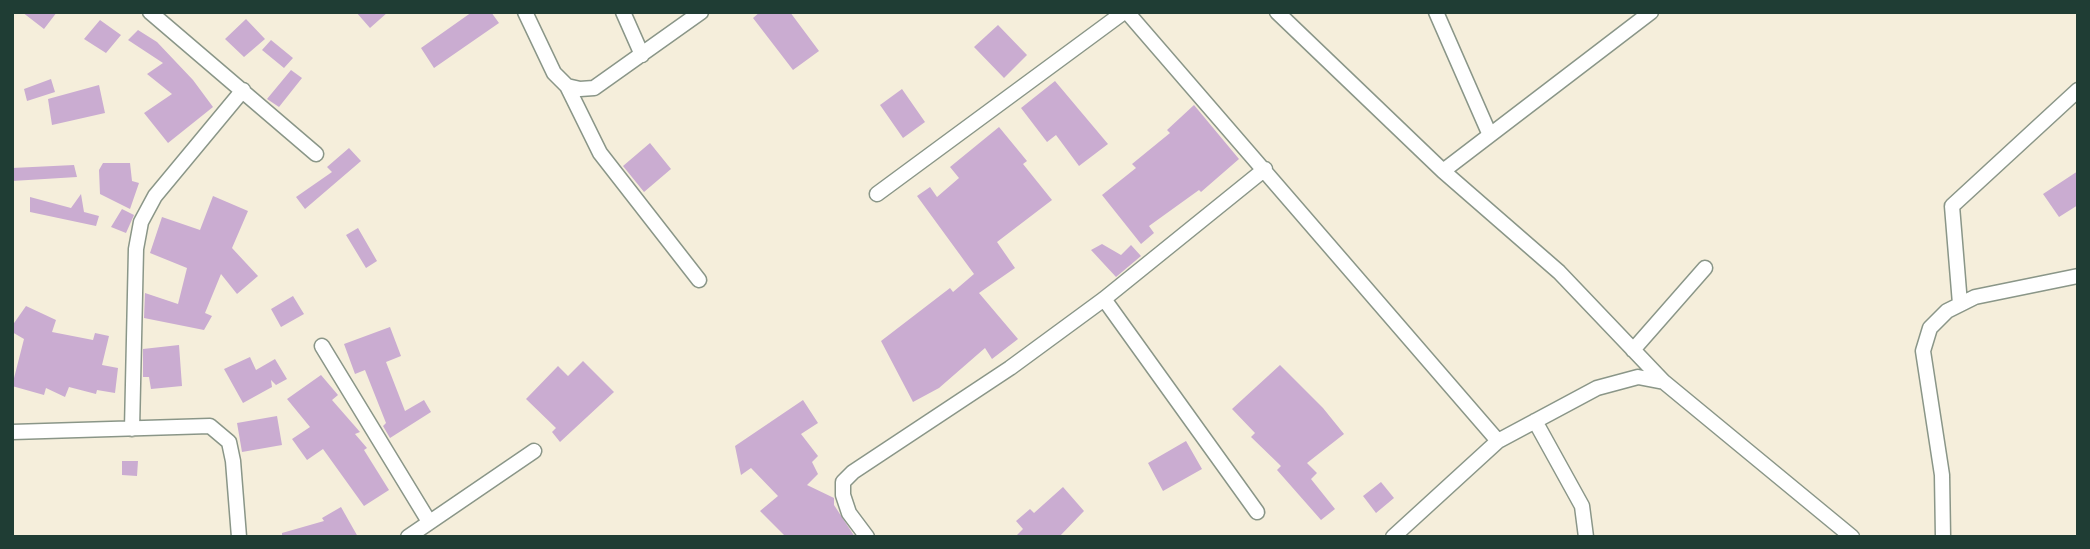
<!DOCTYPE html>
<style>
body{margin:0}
#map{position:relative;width:2090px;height:549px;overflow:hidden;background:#f5eedb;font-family:Caveat,sans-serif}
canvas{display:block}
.frame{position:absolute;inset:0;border:14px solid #1f3d34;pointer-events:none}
</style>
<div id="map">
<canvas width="2090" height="549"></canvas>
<div class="frame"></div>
</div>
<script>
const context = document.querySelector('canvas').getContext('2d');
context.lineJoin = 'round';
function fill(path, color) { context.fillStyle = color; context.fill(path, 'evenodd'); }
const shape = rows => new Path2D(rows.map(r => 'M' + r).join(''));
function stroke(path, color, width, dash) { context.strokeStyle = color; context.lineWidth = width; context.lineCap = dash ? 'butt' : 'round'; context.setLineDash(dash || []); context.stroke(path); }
const building = shape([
 [22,12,57,12,44,29],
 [356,12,388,12,370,28],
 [472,12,491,12,499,23,434,68,421,48],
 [760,12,790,12,819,51,793,70,753,18],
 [246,19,265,39,244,57,225,39],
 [100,20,121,35,106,53,84,39],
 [998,25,1027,55,1004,78,974,47],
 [138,30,157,42,193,80,213,107,168,143,144,113,172,94,147,74,163,63,128,40],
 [271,40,293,58,284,68,262,50],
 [291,70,302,78,279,107,267,99],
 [51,79,55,92,27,101,24,89],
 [1055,81,1108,144,1079,166,1056,135,1047,142,1021,108],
 [99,85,105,113,52,125,48,99],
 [902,89,925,122,903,138,880,105],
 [1194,105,1239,159,1201,192,1199,190,1149,226,1154,233,1141,244,1102,195,1136,168,1132,164,1170,133,1167,130],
 [999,127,1027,161,1023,164,1052,200,997,242,1015,268,979,293,1018,339,992,359,985,348,939,388,913,402,881,341,950,288,953,292,974,274,917,196,930,187,937,197,959,178,950,167],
 [650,143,671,169,644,192,623,166],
 [349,148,361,161,305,209,296,197,332,172,327,167],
 [103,163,130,163,132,181,139,183,130,209,100,194,99,170],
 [74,165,77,177,12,181,12,168],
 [2078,171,2078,205,2059,217,2043,194],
 [81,194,84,212,99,216,96,226,30,212,30,197,71,208],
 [213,196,248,211,232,248,258,276,237,294,221,274,205,313,212,316,204,330,144,318,145,293,178,304,187,268,150,253,162,217,200,230],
 [122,209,134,215,126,233,111,227],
 [358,228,377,261,366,268,346,235],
 [1102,244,1121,255,1131,245,1141,256,1116,277,1091,250],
 [293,296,304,314,281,327,271,309],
 [26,306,56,320,52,332,93,340,95,333,109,336,102,365,118,368,115,393,97,390,96,394,69,387,65,397,46,388,44,395,12,386,24,339,12,332,12,326],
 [390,327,401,356,386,362,405,411,424,400,431,412,390,438,383,426,386,423,365,370,355,374,344,344],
 [179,345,182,386,151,389,149,377,143,377,143,349],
 [250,357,256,370,275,359,287,379,276,385,271,380,272,387,243,403,224,369],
 [583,361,614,392,560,442,552,432,556,428,526,399,558,366,568,376],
 [1280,365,1323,408,1344,434,1307,463,1317,473,1311,479,1335,509,1321,520,1277,470,1281,466,1251,437,1255,433,1232,409],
 [321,375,338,395,332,400,360,432,355,434,367,448,364,450,389,490,364,506,323,449,307,460,292,439,310,427,287,399],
 [803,400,818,423,801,434,818,456,812,462,818,474,807,485,834,498,834,505,855,537,786,537,760,511,778,496,751,468,741,475,735,446],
 [277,416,282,445,242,452,237,423],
 [1186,441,1202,469,1163,491,1148,463],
 [122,461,138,461,137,476,122,475],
 [1381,482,1394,498,1376,513,1363,496],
 [1063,487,1084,511,1059,537,1015,537,1023,529,1016,521,1030,509,1034,513],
 [341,507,358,537,282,537,282,533,324,521,322,518]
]);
const street = shape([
 [150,12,316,154],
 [525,12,554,73,567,86,580,89,594,88,701,12],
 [623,12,642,55],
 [1127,12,1498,441],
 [1277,12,1443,171,1559,272,1663,381],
 [1436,12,1489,133],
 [567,86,600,153,699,280],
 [1443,171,1651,12],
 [877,194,1124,12],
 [1104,299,1257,512],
 [1960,304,1952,206,2078,90],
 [322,346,428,520],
 [1633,350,1705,268],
 [1535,421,1582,506,1586,537],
 [132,429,136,249,141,222,155,196,243,90],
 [12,432,210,426,229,442,233,461,239,537],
 [408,537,534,451],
 [867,537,849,513,843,495,843,482,853,472,1010,368,1104,299,1265,169],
 [1393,537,1498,441,1597,388,1638,377,1664,382,1852,537],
 [1943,537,1942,475,1923,351,1930,328,1947,311,1975,297,2078,276]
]);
fill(building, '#caacd1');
stroke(street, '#8a9688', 17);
stroke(street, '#fff', 14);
</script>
